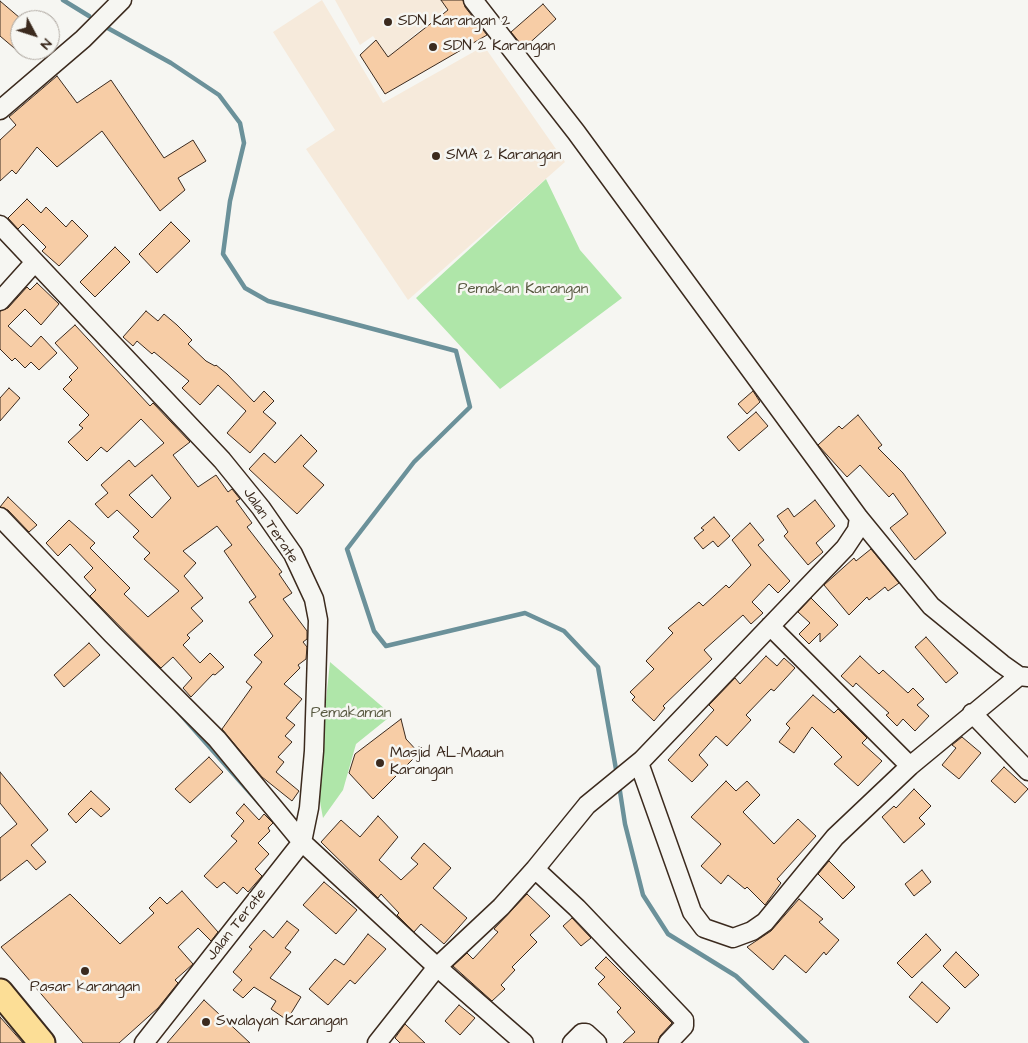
<!DOCTYPE html>
<style>
body{margin:0}
#map{position:relative;width:1028px;height:1043px;overflow:hidden;background:#f6f6f2;font-family:"Architects Daughter",sans-serif}
canvas{display:block}
.north{position:absolute;left:10px;top:10px;width:50px;height:50px;box-sizing:border-box;background:#f6f6f2;border:1px solid #aba49d;border-radius:50%;rotate:130deg;font-size:14px;font-weight:700;line-height:20px;text-align:center;color:#3b2a1e}
.north::after{content:'';display:block;margin:auto;width:18px;height:22px;background:#3b2a1e;clip-path:polygon(50% 0,100% 100%,50% 72%,0 100%)}
</style>
<div id="map">
<canvas width="1028" height="1043"></canvas>
<div class="north">N</div>
</div>
<script>
const context = document.querySelector('canvas').getContext('2d');
context.lineJoin = 'round';
function fill(path, color) { context.fillStyle = color; context.fill(path, 'evenodd'); }
const shape = rows => new Path2D(rows.map(r => 'M' + r).join(''));
function stroke(path, color, width, dash) { context.strokeStyle = color; context.lineWidth = width; context.lineCap = dash ? 'butt' : 'round'; context.setLineDash(dash || []); context.stroke(path); }
function label(font, color, halo, rows, align = 'center') {
  context.font = font + ' "Architects Daughter",sans-serif'; context.lineWidth = 5; context.setLineDash([]); context.textBaseline = 'middle'; context.strokeStyle = halo; context.fillStyle = color; for (const [text, x, y, turn = 0] of rows) {
    context.save(); context.translate(x, y); context.rotate((+turn || 0) * Math.PI / 180); context.textAlign = isNaN(turn) ? turn : align; if (halo) context.strokeText(text, 0, 0); context.fillText(text, 0, 0); context.restore();
  }
}
const built = shape([
 [322,0,383,103,484,46,565,162,408,300,306,149,335,130,273,32],
 [335,0,441,0,447,7,388,57,373,36,360,45]
]);
const green = shape([
 [546,179,580,250,622,298,500,389,416,298],
 [330,662,392,715,356,744,343,790,323,818,317,786]
]);
const stream = shape([
 [63,0,89,16],
 [104,26,171,63,219,95,240,123,244,143,230,201,223,254,245,288,268,301,456,351,470,407,414,462,347,549,374,631,386,646,525,613,564,631,598,667,617,775],
 [174,707,260,804],
 [619,785,625,824,643,895,668,934,736,976,807,1043]
]);
const building = shape([
 [441,0,463,0,465,7,487,35,385,94,360,55,376,40,388,57,448,10,441,0],
 [0,1,20,18,20,53,0,36,0,1],
 [543,4,556,19,524,48,511,32,543,4],
 [57,76,77,103,111,80,164,158,193,140,206,161,178,178,185,190,160,211,102,131,57,167,37,147,16,174,12,170,0,181,0,140,16,125,9,117,57,76],
 [27,199,41,213,46,207,66,227,72,220,88,236,59,266,42,251,46,247,23,224,18,229,8,218,27,199],
 [171,222,190,241,157,273,139,254,171,222],
 [115,247,130,262,95,297,80,282,115,247],
 [37,283,59,304,41,325,25,309,8,326,31,347,41,336,57,353,39,370,31,362,25,368,15,358,12,361,0,349,0,311,8,308,27,287,30,290,37,283],
 [146,311,158,321,164,314,177,325,192,340,188,344,206,361,215,366,216,365,227,374,254,402,264,391,274,401,263,412,276,423,250,453,227,433,246,411,218,385,200,405,182,388,189,381,154,352,152,354,137,341,133,346,123,337,146,311],
 [75,325,150,406,153,403,190,442,173,455,198,487,216,475,228,492,232,489,240,499,236,501,252,523,247,527,282,572,279,574,292,593,283,599,307,631,307,639,303,642,307,647,306,659,298,665,300,668,284,684,302,699,286,718,295,725,285,736,292,742,278,757,284,762,276,772,299,791,292,801,262,777,222,729,252,687,246,682,262,662,254,655,273,636,249,602,256,597,224,551,232,545,217,526,183,551,196,563,184,576,203,598,191,608,203,621,187,635,190,638,183,645,200,663,210,653,224,667,215,675,213,674,191,697,183,688,192,678,173,657,161,668,90,596,96,590,84,577,93,568,70,544,58,556,46,543,69,520,95,543,90,548,130,588,124,594,148,617,179,591,144,559,150,553,133,537,139,531,117,510,108,518,95,504,108,493,101,485,129,460,135,467,164,443,141,419,107,452,101,447,87,461,68,442,83,428,79,425,89,415,63,389,72,380,69,377,78,368,55,343,75,325],
 [152,475,171,498,152,518,129,495,152,475],
 [9,388,20,398,0,421,0,398,9,388],
 [753,391,760,402,747,414,738,404,753,391],
 [756,412,768,426,739,451,727,437,756,412],
 [858,415,882,445,878,448,903,473,946,533,915,560,890,528,908,514,893,493,889,497,860,465,847,477,818,445,839,426,842,429,858,415],
 [301,435,317,451,303,466,324,485,297,514,249,469,264,453,275,463,301,435],
 [8,497,37,525,29,532,8,510,0,507,8,497],
 [815,500,835,526,816,543,823,552,808,565,784,536,788,532,777,516,788,508,794,517,815,500],
 [714,517,730,536,718,547,713,541,703,549,694,538,704,530,701,528,714,517],
 [750,523,764,540,758,545,790,581,778,593,769,584,752,602,763,613,751,624,743,615,704,650,712,659,663,706,665,708,654,721,632,700,635,697,630,692,654,669,646,661,673,633,668,628,699,602,703,606,726,585,729,588,751,565,732,540,750,523],
 [871,549,899,583,888,591,885,587,869,600,867,597,849,615,824,585,854,558,856,561,871,549],
 [811,598,838,625,820,642,820,633,809,644,799,634,810,623,798,612,811,598],
 [926,637,958,673,946,683,915,647,926,637],
 [89,643,100,655,64,687,54,675,89,643],
 [766,656,777,666,784,658,795,668,774,691,771,689,746,715,751,720,727,746,716,736,699,755,708,765,692,782,668,760,714,710,709,705,735,678,740,684,766,656],
 [860,656,879,674,883,670,908,693,913,688,924,699,917,705,929,716,915,731,903,719,897,726,886,715,889,713,856,683,853,687,841,676,860,656],
 [813,695,834,713,838,709,867,738,862,743,882,761,858,786,834,764,842,757,812,727,794,753,779,742,790,728,786,724,813,695],
 [401,719,406,739,419,753,373,799,349,773,355,754,401,719],
 [962,737,981,753,959,779,942,765,956,748,952,745,962,737],
 [209,757,223,772,190,803,175,789,209,757],
 [1004,767,1028,789,1015,803,991,781,1004,767],
 [0,772,48,830,31,845,46,862,36,870,27,860,0,881,0,838,17,824,0,803,0,772],
 [726,781,736,791,747,781,760,795,743,812,774,844,798,819,816,836,777,879,781,883,765,905,747,887,745,889,728,875,721,884,701,866,721,844,691,817,726,781],
 [914,789,931,806,919,818,925,824,904,843,882,817,894,806,896,808,914,789],
 [91,791,110,809,101,817,91,808,76,823,68,814,91,791],
 [244,804,259,820,264,814,273,823,268,828,270,831,258,843,269,854,255,869,262,876,248,892,243,887,237,894,224,882,217,888,204,876,237,841,231,836,244,821,236,813,244,804],
 [378,816,398,837,379,860,401,880,418,864,411,858,424,843,451,868,433,888,467,918,444,944,421,924,414,932,397,915,399,913,381,894,378,898,321,842,341,820,360,837,378,816],
 [829,861,855,887,843,899,818,874,829,861],
 [922,870,931,882,914,896,905,884,922,870],
 [324,882,357,910,336,934,303,905,324,882],
 [182,891,218,932,211,941,198,928,178,947,193,964,175,980,178,983,158,1008,119,1043,83,1043,1,947,70,894,120,944,154,913,149,908,160,897,167,904,182,891],
 [527,894,550,916,530,935,537,942,512,967,515,970,501,985,505,989,492,1001,453,966,467,953,473,959,498,932,494,929,527,894],
 [799,899,823,919,819,922,839,940,826,955,824,952,806,973,785,955,773,970,747,947,771,931,799,899],
 [572,918,591,938,581,946,563,926,572,918],
 [287,921,299,930,285,948,291,952,270,978,301,997,287,1020,271,1009,276,1001,254,987,243,998,233,990,242,980,233,972,252,949,249,947,264,930,273,938,287,921],
 [368,934,386,949,355,984,350,980,328,1005,309,989,335,959,344,965,368,934],
 [926,934,941,950,912,978,897,963,926,934],
 [956,952,979,975,965,988,943,966,956,952],
 [606,957,672,1023,660,1036,658,1043,623,1043,635,1032,617,1012,621,1008,598,984,605,977,595,968,606,957],
 [922,982,950,1008,937,1023,909,997,922,982],
 [204,1000,250,1043,167,1043,204,1000],
 [459,1005,475,1018,460,1035,445,1021,459,1005],
 [0,1017,23,1043,0,1043,0,1017],
 [405,1024,425,1043,400,1043,395,1038,405,1024]
]);
const minor = shape([
 [473,0,576,132,859,518,931,606,1002,664,1019,676,1028,677],
 [0,110,83,39,122,0],
 [0,225,222,460,261,508,293,554,314,599,318,620,314,751,309,808,302,842,144,1043],
 [0,301,35,262],
 [0,517,112,634,217,739,302,842,437,967,524,1043],
 [770,626,910,766],
 [972,713,1028,771],
 [639,763,692,912,704,928,733,938,752,931,765,922,835,837,910,766,1019,676],
 [535,869,577,908,684,1020,684,1026,668,1043],
 [377,1043,437,967,501,907,535,869,587,805,642,760,845,548,857,530,859,518],
 [572,1043,582,1033,586,1033,597,1043]
]);
const highway = shape([
 [0,992,42,1043]
]);
const markers = [
 [388,22,5,"#3b2a1e"],
 [433,47,5,"#3b2a1e"],
 [436,156,5,"#3b2a1e"],
 [380,763,5,"#3b2a1e"],
 [85,971,5,"#3b2a1e"],
 [206,1022,5,"#3b2a1e"]
];
const poiNames = [
 ["SDN Karangan 2",398,22],
 ["SDN 2 Karangan",443,47],
 ["SMA 2 Karangan",446,156],
 ["Masjid AL-Maaun",390,754],
 ["Karangan",390,771],
 ["Pasar karangan",85,988,"center"],
 ["Swalayan Karangan",216,1022]
];
const parkNames = [
 ["Pemakan Karangan",523,290],
 ["Pemakaman",351,714]
];
const streetNames = [
 ["Jalan Terate",270,526,56],
 ["Jalan Terate",237,925,-52]
];
fill(built, '#f6eadb');
fill(green, '#afe6a9');
stroke(stream, '#6b919a', 4.5);
fill(building, '#f7cda6');
stroke(building, '#3b2a1e', 1);
stroke(minor, '#3b2a1e', 21);
stroke(highway, '#3b2a1e', 29);
stroke(minor, '#f6f6f2', 18);
stroke(highway, '#fcde96', 25);
for (const [x, y, r, color] of markers) { const dot = new Path2D(); dot.arc(x, y, r, 0, 2 * Math.PI); context.fillStyle = color; context.fill(dot); stroke(dot, '#f6f6f2', 2); }
label('15px', '#3b2a1e', '#f6f6f2', poiNames, 'left');
label('15px', '#585941', '#f6f6f2', parkNames);
label('15px', '#3b2a1e', '#f6f6f2', streetNames);
</script>
